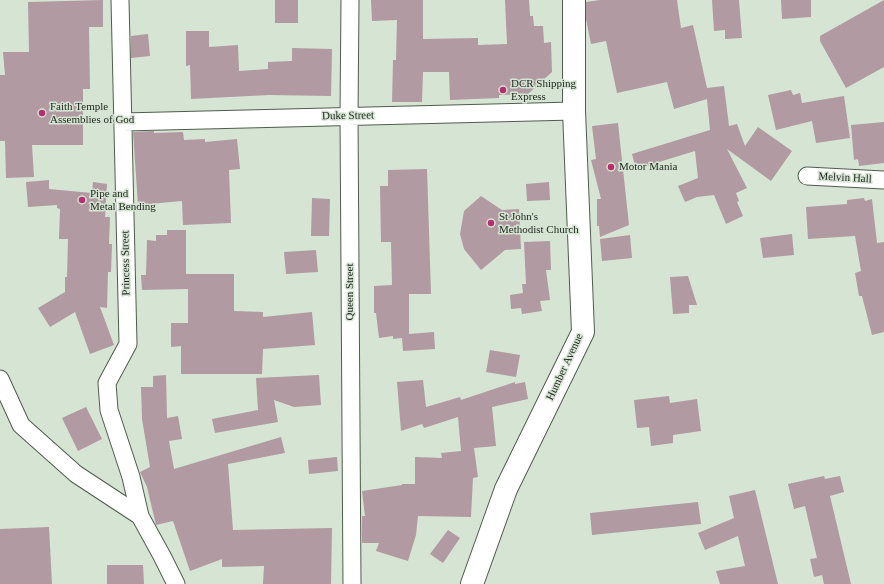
<!DOCTYPE html>
<style>
body{margin:0}
canvas{display:block;background:#d5e4d3}
</style>
<canvas width="884" height="584"></canvas>
<script>
const context = document.querySelector('canvas').getContext('2d');
context.lineJoin = 'round';
function fill(path, color) { context.fillStyle = color; context.fill(path, 'evenodd'); }
const shape = rows => new Path2D(rows.map(r => 'M' + r).join(''));
function stroke(path, color, width, dash) { context.strokeStyle = color; context.lineWidth = width; context.lineCap = dash ? 'butt' : 'round'; context.setLineDash(dash || []); context.stroke(path); }
function label(font, color, halo, rows, align = 'center') {
  context.font = font + ' Georgia,serif'; context.lineWidth = 3; context.setLineDash([]); context.textBaseline = 'middle'; context.strokeStyle = halo; context.fillStyle = color; for (const [text, x, y, turn = 0] of rows) {
    context.save(); context.translate(x, y); context.rotate((+turn || 0) * Math.PI / 180); context.textAlign = isNaN(turn) ? turn : align; if (halo) context.strokeText(text, 0, 0); context.fillText(text, 0, 0); context.restore();
  }
}
const building = shape([
 [103,0,103,27,89,27,90,89,83,89,83,145,32,145,34,177,6,178,5,141,0,141,0,75,5,75,3,52,29,52,28,2],
 [275,0,298,0,298,23,275,23],
 [371,0,423,0,423,39,478,38,478,45,507,44,505,0,529,0,530,16,533,16,534,26,543,26,544,43,551,42,552,72,528,94,499,95,499,98,450,100,449,72,423,72,422,102,392,102,393,60,396,60,397,20,372,21],
 [600,0,677,0,681,28,693,25,707,88,724,86,729,126,737,124,745,146,758,127,792,151,771,181,727,149,747,188,736,193,739,201,737,202,743,216,726,224,714,195,697,197,685,202,678,186,698,178,695,151,636,169,632,154,710,130,707,99,674,109,667,82,617,93,606,41,591,44,586,19,586,2],
 [712,0,739,0,742,38,725,39,725,30,714,31],
 [781,0,811,0,811,17,782,19],
 [884,0,884,67,846,88,820,41,820,36],
 [186,31,209,31,209,47,238,45,239,71,268,69,268,62,292,61,292,48,332,49,331,96,269,95,191,99,190,65,186,66],
 [148,34,150,56,131,58,131,36],
 [791,90,793,95,800,93,802,103,844,96,850,138,816,143,812,121,776,130,768,95],
 [884,122,884,163,859,166,858,159,854,160,851,125],
 [618,123,629,225,600,237,599,226,597,226,597,199,601,199,591,160,596,159,592,126],
 [154,131,154,133,183,132,184,140,205,139,205,142,237,139,240,169,229,170,231,223,183,225,182,201,138,205,133,132],
 [427,169,431,294,409,294,409,334,434,332,435,349,403,351,402,338,393,339,393,336,379,338,376,313,374,313,374,286,392,285,391,242,381,242,380,186,388,186,388,170],
 [49,180,49,189,92,193,93,182,107,184,105,217,110,217,109,244,112,244,111,272,108,272,107,308,100,307,114,345,90,354,75,312,50,327,38,308,65,292,65,277,67,277,68,239,59,239,60,209,57,208,57,205,28,207,26,182],
 [549,182,550,200,527,201,526,184],
 [481,196,502,210,519,209,521,249,505,250,481,270,464,249,460,234,464,211],
 [312,198,330,199,329,236,311,236],
 [864,198,865,201,872,199,877,243,884,242,884,332,872,335,862,296,859,296,855,273,861,271,855,236,808,239,806,207,847,204,847,200],
 [167,230,186,230,186,274,234,274,234,311,263,312,263,317,312,312,315,345,263,349,262,374,181,374,181,346,171,347,171,323,188,323,188,289,142,290,141,275,146,275,147,240,156,241,156,235,167,235],
 [792,234,794,255,763,258,760,238],
 [630,235,632,258,602,261,600,239],
 [550,241,551,270,546,270,550,300,540,301,542,311,522,314,521,308,511,309,510,295,523,293,522,284,526,284,524,242],
 [316,250,318,272,286,274,284,252],
 [688,276,697,305,689,305,689,313,673,314,670,277],
 [490,350,520,355,516,377,486,372],
 [166,375,167,418,178,416,182,439,169,441,174,469,281,437,285,453,228,464,233,530,332,528,331,584,263,584,264,566,222,567,222,559,190,571,173,521,156,525,147,487,140,472,150,467,142,419,141,387,153,387,153,376],
 [319,375,321,405,294,407,274,400,278,422,215,433,212,419,258,410,256,378],
 [423,380,426,407,460,397,461,400,515,382,515,384,525,382,528,399,492,407,496,446,474,448,478,477,473,478,471,517,418,516,416,535,408,561,376,551,379,543,362,543,362,516,365,516,362,491,402,485,402,484,415,484,415,457,442,458,441,453,461,451,458,417,424,428,422,424,401,431,397,382],
 [669,396,670,403,697,399,701,431,673,435,673,443,651,446,649,427,637,428,634,400],
 [86,407,102,439,78,451,62,418],
 [337,457,338,471,309,474,308,460],
 [824,476,825,479,840,476,844,492,830,496,851,584,824,584,822,575,814,577,810,559,817,558,805,506,794,509,788,484],
 [755,490,778,584,720,584,716,571,745,566,738,536,705,550,698,533,734,518,729,496],
 [698,502,701,524,592,535,590,513],
 [49,527,52,584,0,584,0,529],
 [448,530,460,538,443,563,430,554],
 [107,565,143,565,144,584,107,584]
]);
const minor = shape([
 [120,0,128,344,107,383,109,410,131,477,140,516,162,556,176,584],
 [350,0,349,116,352,584],
 [123,122,574,111],
 [807,176,884,180],
 [0,379,21,425,76,474,140,516]
]);
const secondary = shape([
 [472,584,506,489,583,332,574,111,574,0]
]);
const markers = [
 [503,90,4,"#b72f70"],
 [42,113,4,"#b72f70"],
 [611,167,4,"#b72f70"],
 [82,200,4,"#b72f70"],
 [491,223,4,"#b72f70"]
];
const poiNames = [
 ["DCR Shipping",511,84],
 ["Express",511,97],
 ["Faith Temple",50,107],
 ["Assemblies of God",50,120],
 ["Motor Mania",619,167],
 ["Pipe and",90,194],
 ["Metal Bending",90,207],
 ["St John's",499,217],
 ["Methodist Church",499,230]
];
const streetNames = [
 ["Duke Street",348,116,-1],
 ["Melvin Hall",845,178,3],
 ["Princess Street",126,263,-91],
 ["Queen Street",350,292,-90],
 ["Humber Avenue",565,367,-65]
];
fill(building, '#b19aa2');
stroke(minor, '#505d4e', 19);
stroke(secondary, '#505d4e', 24);
stroke(minor, '#fff', 17);
stroke(secondary, '#fff', 22);
for (const [x, y, r, color] of markers) { const dot = new Path2D(); dot.arc(x, y, r, 0, 2 * Math.PI); context.fillStyle = color; context.fill(dot); stroke(dot, '#d5e4d3', 1.5); }
label('11px', '#1e241d', '#d5e4d3', poiNames, 'left');
label('11px', '#1e241d', '#d5e4d3', streetNames);
</script>
